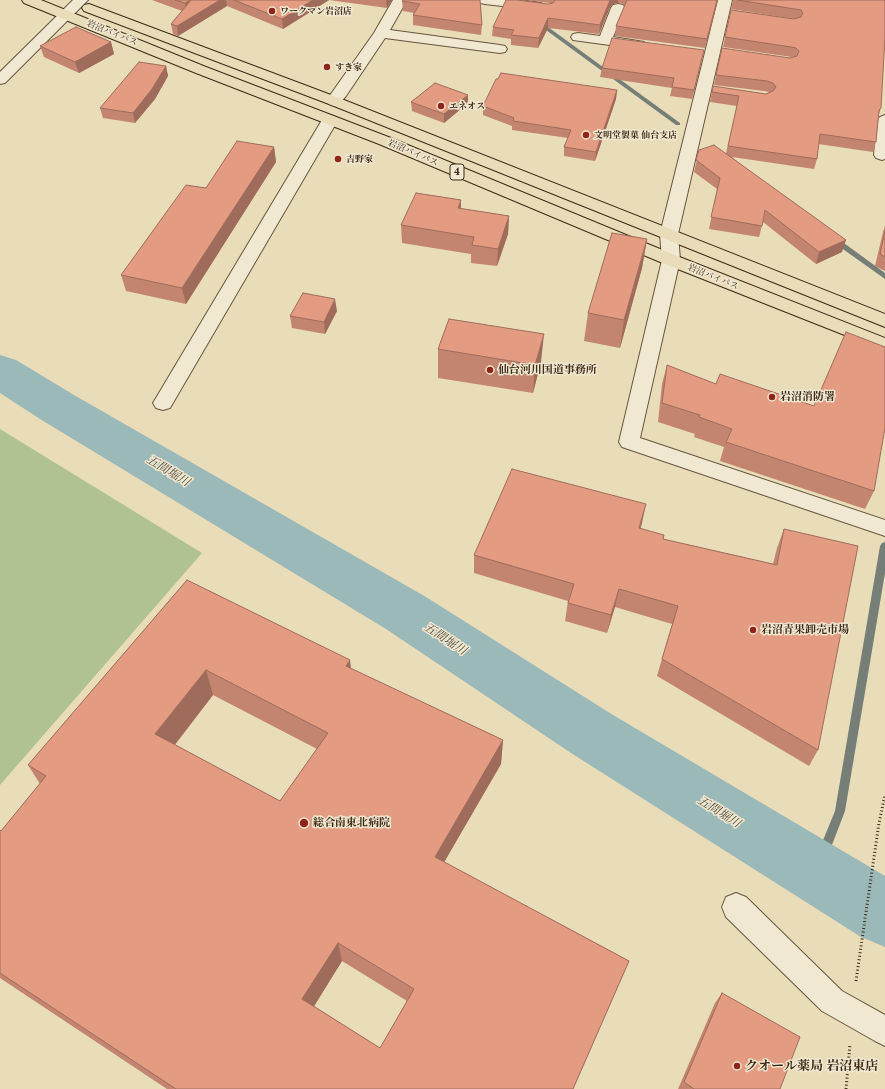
<!DOCTYPE html>
<meta charset="utf-8">
<style>
body{margin:0}
canvas{display:block;background:#e9dcb8}
</style>
<canvas width="885" height="1089"></canvas>
<script>
const context = document.querySelector('canvas').getContext('2d');
context.lineJoin = 'round';
function fill(path, color) { context.fillStyle = color; context.fill(path, 'evenodd'); }
const shape = rows => new Path2D(rows.map(r => 'M' + r).join(''));
function stroke(path, color, width, dash) { context.strokeStyle = color; context.lineWidth = width; context.lineCap = dash ? 'butt' : 'round'; context.setLineDash(dash || []); context.stroke(path); }
function label(font, color, halo, rows, align = 'center') {
  context.font = font + ' "Libre Caslon Text","Noto Serif JP",serif'; context.lineWidth = 3; context.setLineDash([]); context.textBaseline = 'middle'; context.strokeStyle = halo; context.fillStyle = color; for (const [text, x, y, turn = 0] of rows) {
    context.save(); context.translate(x, y); context.rotate((+turn || 0) * Math.PI / 180); context.textAlign = isNaN(turn) ? turn : align; if (halo) context.strokeText(text, 0, 0); context.fillText(text, 0, 0); context.restore();
  }
}
const green = shape([
 [0,429,202,553,0,785]
]);
const stream = shape([
 [537,19,680,123,680,125,676,125,535,22,534,21,537,19],
 [833,238,837,238,885,273,885,279,833,242,833,238],
 [885,542,885,573,845,811,820,876,816,877,812,876,810,872,835,811,880,546,882,543,885,542]
]);
const river = shape([
 [0,355,16,360,74,395,426,597,613,715,885,876,885,947,861,937,571,753,386,629,40,419,0,393,0,355]
]);
const path = shape([
 [856,981,879,823,885,795],
 [846,1089,850,1044]
]);
const street = shape([
 [73,0,88,0,5,83,0,84,0,72,73,0],
 [393,0,407,0,390,30,500,45,505,46,507,49,505,52,500,53,385,38,346,96,339,104,334,106,329,104,326,101,374,33,393,0],
 [478,0,520,0,541,3,543,6,541,9,536,10,485,4,480,3,478,0],
 [718,0,732,0,678,234,680,260,640,438,885,520,885,536,622,447,619,442,662,260,660,234,718,0],
 [618,4,623,5,625,8,613,37,644,42,646,45,644,48,639,49,573,40,571,37,573,34,578,33,600,36,611,8,613,5,618,4],
 [330,115,335,117,338,120,170,408,163,410,156,408,153,403,156,398,322,120,325,117,330,115],
 [885,115,885,159,882,160,876,158,874,155,877,120,880,117,885,115],
 [736,893,746,897,842,991,885,1015,885,1046,875,1041,822,1011,726,917,722,907,726,897,736,893]
]);
const highway = shape([
 [22,0,41,0,206,67,391,138,677,256,885,338,885,351,665,264,379,144,196,73,24,3,22,0],
 [89,4,339,98,885,314,885,327,329,104,84,11,82,8,84,5,89,4]
]);
const wall = shape([
 [152,0,392,0,387,8,329,0,283,29,227,6,178,36,173,34,171,24,182,11],
 [480,0,482,25,481,35,413,25,413,15,414,13,403,11,402,1],
 [524,0,718,0,705,48,615,36,616,26,625,6,624,4,618,3,613,4,610,7,599,34,548,28,538,48,511,45,511,39,492,36,493,27,548,4,551,3],
 [733,0,885,0,881,108,879,114,876,142,873,152,818,144,817,159,814,169,732,157,842,252,816,264,763,222,759,237,709,229,717,189,694,172,699,150,726,153,737,106,710,102,713,86,766,94,769,92,764,91,714,85,716,75,792,57,723,47,731,10,795,19,731,9],
 [111,42,114,54,79,73,44,57,40,46],
 [702,59,692,99,670,96,672,88,600,77,602,68],
 [166,66,168,76,155,99,135,123,103,118,100,108],
 [617,90,616,99,595,161,564,156,564,147,568,138,512,130,512,126,483,115,483,106],
 [468,95,468,103,444,123,412,111,411,102],
 [274,147,276,162,186,304,126,291,121,275,206,188],
 [461,209,509,216,508,234,497,266,471,263,471,254,402,243,401,225],
 [885,226,885,271,875,266,883,232],
 [647,239,642,268,620,348,584,341,588,313],
 [337,311,325,334,292,328,290,316],
 [438,349,541,362,533,393,438,378],
 [667,365,874,491,865,509,720,461,724,447,694,437,695,434,658,422,662,384],
 [642,523,640,528,663,539,773,564,777,548,784,529,818,750,809,766,657,676,672,624,615,607,607,633,565,621,568,601,474,573,474,555],
 [187,580,351,669,503,740,501,764,444,862,629,961,573,1089,167,1089,0,978,0,830,1,831,40,784,28,765],
 [213,695,317,749,280,801,175,745],
 [342,961,407,1001,380,1048,314,1006],
 [722,993,780,1089,678,1089,715,1003]
]);
const shadedWall = shape([
 [191,0,187,13,185,3],
 [220,0,226,0,227,6,178,36,177,26],
 [313,0,329,0,283,29,282,19],
 [386,0,392,0,387,8],
 [610,0,618,0,618,3,613,4,610,7,599,34,600,25],
 [717,0,718,0,705,48,707,39],
 [548,18,548,28,538,48,539,38],
 [111,42,114,54,79,73,75,62],
 [704,50,702,59,692,99,694,90],
 [166,66,168,76,155,99,135,123,133,113],
 [617,90,616,99,595,161,596,152],
 [468,95,468,103,444,123,444,114],
 [274,147,276,162,186,304,182,288],
 [461,200,461,218,458,208],
 [509,216,508,234,497,266,498,249],
 [647,239,642,268,620,348,624,320],
 [846,240,842,252,816,264,819,252],
 [335,299,337,311,325,334,324,322],
 [544,334,541,362,533,393,535,365],
 [646,504,642,523,635,547,639,528],
 [619,589,615,607,607,633,611,615],
 [350,660,353,685,346,666],
 [206,670,213,695,165,757,155,734],
 [503,740,501,764,435,878,435,857],
 [338,943,342,961,308,1016,302,999]
]);
const building = shape([
 [175,0,220,0,177,26,171,24,191,0,185,3,175,0],
 [234,0,313,0,282,19,234,0],
 [403,0,480,0,482,25,413,15,420,4,402,1,403,0],
 [506,0,517,0,548,4,553,3,555,0,610,0,600,25,548,18,539,38,511,35,514,30,493,27,506,0],
 [627,0,717,0,707,39,616,26,627,0],
 [738,0,885,0,885,37,881,108,879,110,876,142,820,134,817,159,728,146,739,96,712,92,713,86,766,94,773,91,776,87,773,83,767,81,716,75,722,48,790,58,797,56,799,51,796,48,791,47,725,37,731,10,794,19,801,17,803,13,801,10,738,0],
 [76,27,111,42,75,62,40,46,76,27],
 [612,38,704,50,694,90,672,87,674,78,602,68,612,38],
 [139,62,166,66,152,89,133,113,100,108,139,62],
 [501,73,617,90,596,152,564,147,571,130,513,121,514,118,483,106,496,79,498,79,501,73],
 [435,83,468,95,444,114,411,102,435,83],
 [237,141,274,147,182,288,121,275,186,185,206,188,237,141],
 [714,145,846,240,819,252,765,210,762,226,711,217,720,178,696,160,699,150,714,145],
 [416,193,461,200,458,208,509,216,498,249,472,245,474,237,401,225,416,193],
 [885,231,885,257,880,254,885,231],
 [612,233,647,239,624,320,588,313,612,233],
 [303,293,335,299,324,322,290,316,303,293],
 [449,319,544,334,535,365,438,349,449,319],
 [846,332,885,347,885,428,874,491,726,442,732,429,699,417,700,415,662,403,667,365,716,384,720,374,814,406,846,332],
 [512,469,646,504,639,528,664,535,663,539,777,565,784,529,858,546,818,750,662,659,678,606,619,589,611,615,568,603,574,584,474,555,512,469],
 [187,580,350,660,346,666,503,740,435,857,629,961,573,1089,176,1089,0,973,0,830,1,831,46,776,28,765,187,580],
 [206,670,328,733,280,801,155,734,206,670],
 [338,943,414,989,380,1048,302,999,338,943],
 [722,993,800,1037,780,1089,694,1089,684,1082,722,993]
]);
const markers = [
 [272,11,4,"#8f2418"],
 [327,67,4,"#8f2418"],
 [441,106,4,"#8f2418"],
 [586,135,4,"#8f2418"],
 [338,159,4,"#8f2418"],
 [490,370,4,"#8f2418"],
 [772,397,4,"#8f2418"],
 [753,630,4,"#8f2418"],
 [304,823,5,"#8f2418"],
 [737,1066,4,"#8f2418"]
];
const farPoinames = [
 ["ワークマン岩沼店",280,11],
 ["すき家",335,67],
 ["エネオス",449,106],
 ["文明堂製菓 仙台支店",594,135],
 ["吉野家",346,159]
];
const farStreetnames = [
 ["岩沼バイパス",112,33,22],
 ["岩沼バイパス",413,153,23],
 ["岩沼バイパス",713,277,22]
];
const shields = [
 [457,172,14]
];
const shieldNames = [
 ["4",457,172]
];
const poiNames = [
 ["仙台河川国道事務所",498,370],
 ["岩沼消防署",780,397],
 ["岩沼青果卸売市場",761,630],
 ["総合南東北病院",313,823]
];
const waterNames = [
 ["五間堀川",168,471,31],
 ["五間堀川",445,639,33],
 ["五間堀川",719,812,32]
];
const nearPoinames = [
 ["クオール薬局 岩沼東店",745,1066]
];
fill(green, '#b0c294');
fill(stream, '#757f77');
fill(river, '#9bb9b9');
stroke(street, '#68563e', 2);
stroke(highway, '#3d2915', 2);
stroke(path, '#3d2915', 3, [1, 2.5]);
fill(street, '#f1e8d1');
fill(highway, '#e9dcb8');
fill(wall, '#c38570');
fill(shadedWall, '#9f6c5b');
fill(building, '#e39b82');
stroke(building, '#9f6c5b', 1);
for (const [x, y, r, color] of markers) { const dot = new Path2D(); dot.arc(x, y, r, 0, 2 * Math.PI); context.fillStyle = color; context.fill(dot); stroke(dot, '#f1e8d1', 1.5); }
label('bold 9px', '#3d2915', '#f1e8d1', farPoinames, 'left');
label('9px', '#3d2915', '#f1e8d1', farStreetnames);
for (const [x, y, w] of shields) { const box = new Path2D(); box.roundRect(x - w / 2, y - 8, w, 16, 3); context.fillStyle = '#f1e8d1'; context.fill(box); stroke(box, '#3d2915', 1); }
label('bold 10px', '#3d2915', null, shieldNames);
label('bold 11px', '#3d2915', '#f1e8d1', poiNames, 'left');
label('italic 12px', '#544d3e', '#f1e8d1', waterNames);
label('bold 13px', '#3d2915', '#f1e8d1', nearPoinames, 'left');
</script>
